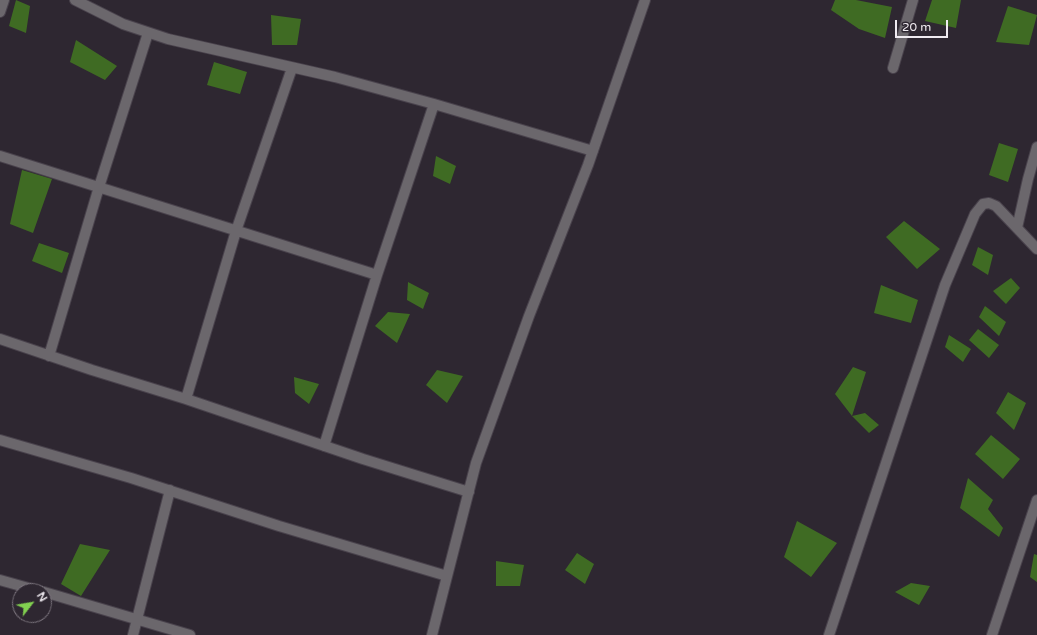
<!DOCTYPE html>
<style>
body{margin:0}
#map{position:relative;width:1037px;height:635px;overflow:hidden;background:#2e2731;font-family:"Varela Round",sans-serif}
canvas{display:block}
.north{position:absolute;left:12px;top:583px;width:40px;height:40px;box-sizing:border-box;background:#2e2731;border:1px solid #7c757e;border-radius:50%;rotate:59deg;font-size:11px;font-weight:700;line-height:16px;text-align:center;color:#f0ebf1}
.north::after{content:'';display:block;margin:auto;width:14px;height:18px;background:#81d050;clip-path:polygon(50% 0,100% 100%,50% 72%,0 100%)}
.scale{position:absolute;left:895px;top:20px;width:53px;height:18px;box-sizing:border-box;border:2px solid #f0ebf1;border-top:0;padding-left:5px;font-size:12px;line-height:14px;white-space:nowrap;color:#f0ebf1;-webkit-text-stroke:3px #2e2731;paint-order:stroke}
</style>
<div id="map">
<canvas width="1037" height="635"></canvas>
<div class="north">N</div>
<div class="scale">20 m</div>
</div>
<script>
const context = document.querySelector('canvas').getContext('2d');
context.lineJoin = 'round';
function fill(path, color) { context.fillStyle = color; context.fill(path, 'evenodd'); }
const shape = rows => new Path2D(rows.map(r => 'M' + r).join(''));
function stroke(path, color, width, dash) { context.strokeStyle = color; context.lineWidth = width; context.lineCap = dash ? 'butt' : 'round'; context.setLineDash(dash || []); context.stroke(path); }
const building = shape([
 [16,0,30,6,26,33,9,26],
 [835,0,856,0,892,7,885,38,859,29,831,10],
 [932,0,961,0,956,28,925,21],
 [1008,6,1037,15,1029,45,996,42],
 [271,15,301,19,297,45,272,45],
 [76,40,117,66,105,80,70,62],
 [214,62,247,72,240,94,207,85],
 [999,143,1018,149,1008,182,989,175],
 [436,156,456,166,450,184,433,176],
 [22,170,52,179,33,233,10,224],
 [904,221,940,249,917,269,886,237],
 [39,243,69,253,62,273,32,261],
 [978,247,993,255,988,275,972,265],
 [1011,278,1020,288,1006,304,993,291],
 [408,282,429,293,423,309,407,300],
 [881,285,918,300,911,323,874,313],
 [985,306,1006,322,999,336,979,317],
 [388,312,410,314,397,343,375,326],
 [978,329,999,345,989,358,969,340],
 [949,335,971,349,963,362,945,347],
 [853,367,866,372,852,416,865,413,879,425,869,433,852,416,835,394],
 [437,370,463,376,447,403,426,385],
 [294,377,319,384,309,404,295,393],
 [1008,392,1026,403,1014,430,996,413],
 [991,435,1020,459,1003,479,975,454],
 [968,478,993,500,988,509,1003,528,999,537,960,508],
 [797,521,837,543,811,577,784,557],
 [80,544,110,550,81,596,61,584],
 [577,553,594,564,585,584,565,570],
 [1034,554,1037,555,1037,582,1030,577],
 [496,561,524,565,520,586,496,586],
 [911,583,930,586,919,605,895,592]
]);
const minor = shape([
 [75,0,123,24,168,39,335,77,434,104,593,151],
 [0,12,4,0],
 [893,68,913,0],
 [0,156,377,275],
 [1017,228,1028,179,1037,147],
 [0,339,92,370,186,399,363,459,469,492],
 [49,356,99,187,148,33],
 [186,399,236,231,292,68],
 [0,440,131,478,279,526,447,576],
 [324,446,377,275,434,104],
 [0,580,39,591],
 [44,592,190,635],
 [133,635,170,490],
 [432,635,476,463,529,316,588,165,645,0],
 [829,635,945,285,975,214,983,204,989,203,996,206,1037,249],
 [992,635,1037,500]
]);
fill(building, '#3f6b23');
stroke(minor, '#49424c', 12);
stroke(minor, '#6b676c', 10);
</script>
